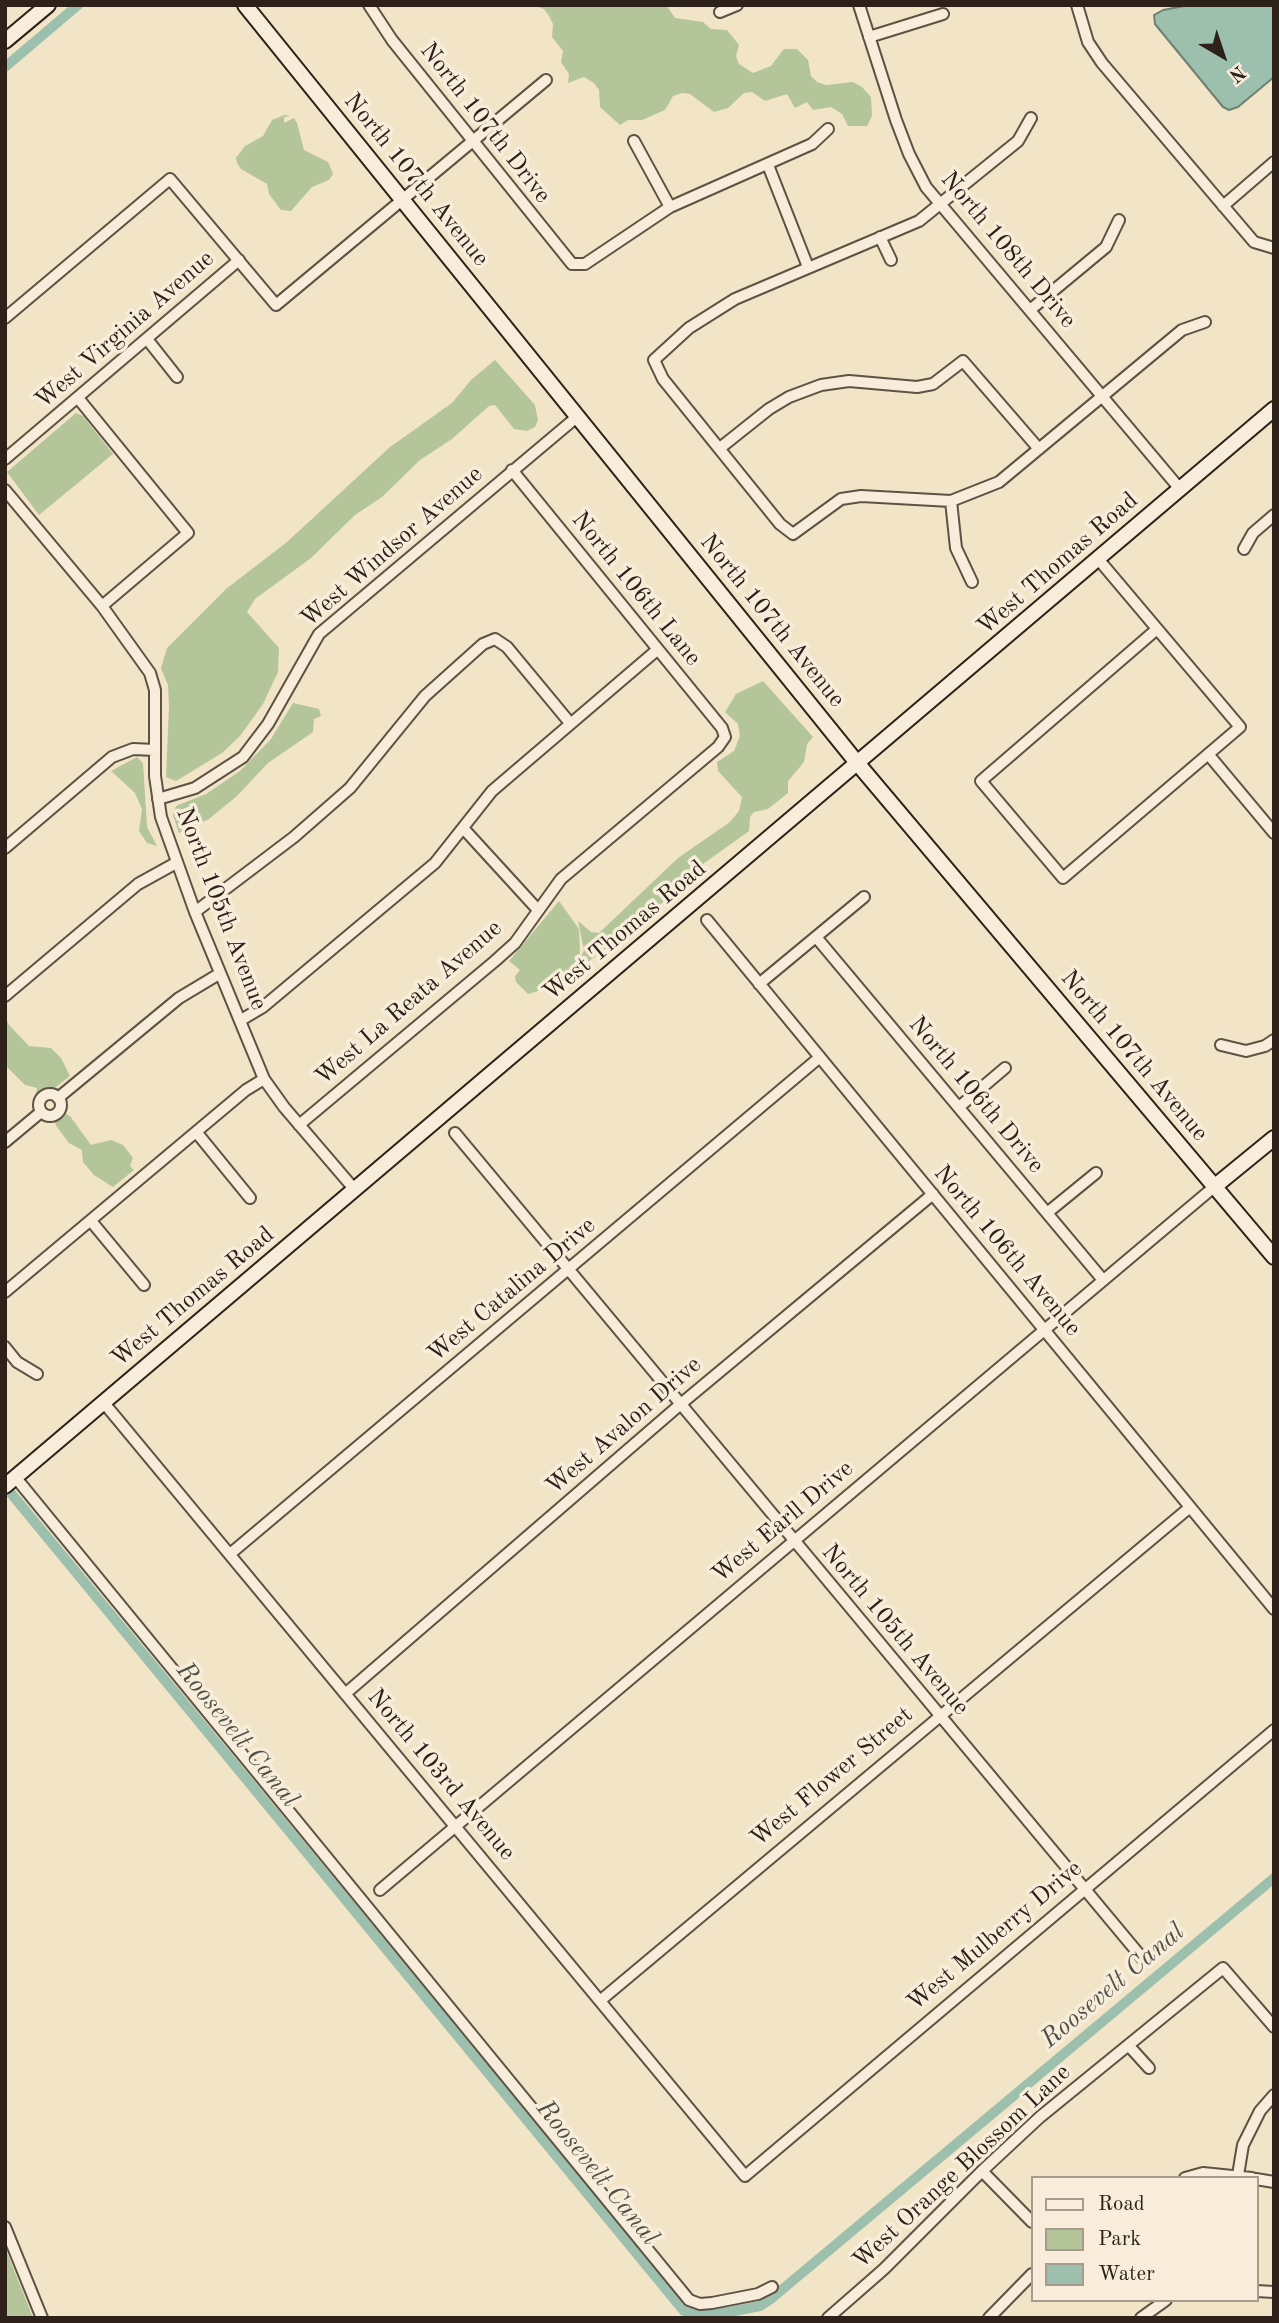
<!DOCTYPE html>
<style>
body{margin:0}
#map{position:relative;width:1279px;height:2323px;overflow:hidden;background:#f2e4c6;font-family:"Old Standard TT",serif}
canvas{display:block}
.frame{position:absolute;inset:0;border:7px solid #2d2119;pointer-events:none}
.legend{position:absolute;left:1031px;top:2176px;width:228px;height:126px;box-sizing:border-box;background:#f7edda;border:2px solid #a69b8d;margin:0;padding:9px 12px;list-style:none;font-size:21px;color:#2d2119}
.legend li{display:flex;align-items:center;gap:14px;height:35px}
.legend b{width:35px;border:2px solid #a69b8d}
.north{position:absolute;left:1188px;top:21px;width:70px;height:70px;-webkit-text-stroke:5px #f7edda;paint-order:stroke;rotate:141deg;font-size:19px;font-weight:700;line-height:28px;text-align:center;color:#2d2119}
.north::after{content:'';display:block;margin:auto;width:24px;height:32px;background:#2d2119;clip-path:polygon(50% 0,100% 100%,50% 72%,0 100%)}
</style>
<div id="map">
<canvas width="1279" height="2323"></canvas>
<div class="frame"></div>
<ul class="legend">
<li><b style="height:9px;background:#f7edda"></b>Road</li>
<li><b style="height:19px;background:#b4c59a"></b>Park</li>
<li><b style="height:19px;background:#9cbfae"></b>Water</li>
</ul>
<div class="north">N</div>
</div>
<script>
const context = document.querySelector('canvas').getContext('2d');
context.lineJoin = 'round';
function fill(path, color) { context.fillStyle = color; context.fill(path, 'evenodd'); }
const shape = rows => new Path2D(rows.map(r => 'M' + r).join(''));
function stroke(path, color, width, dash) { context.strokeStyle = color; context.lineWidth = width; context.lineCap = dash ? 'butt' : 'round'; context.setLineDash(dash || []); context.stroke(path); }
function label(font, color, halo, rows, align = 'center') {
  context.font = font + ' "Old Standard TT",serif'; context.lineWidth = 7; context.setLineDash([]); context.textBaseline = 'middle'; context.strokeStyle = halo; context.fillStyle = color; for (const [text, x, y, turn = 0] of rows) {
    context.save(); context.translate(x, y); context.rotate((+turn || 0) * Math.PI / 180); context.textAlign = isNaN(turn) ? turn : align; if (halo) context.strokeText(text, 0, 0); context.fillText(text, 0, 0); context.restore();
  }
}
const green = shape([
 [531,5,666,5,675,18,703,22,711,29,727,30,739,45,736,56,739,64,753,73,771,66,784,49,797,49,808,60,811,76,817,82,826,85,853,82,862,87,871,97,872,116,867,126,848,126,842,114,831,107,813,110,807,102,795,108,787,94,765,101,752,92,744,93,728,108,714,112,690,94,682,93,673,96,665,110,642,120,628,120,620,125,600,107,599,90,594,83,584,77,568,83,569,74,561,62,563,51,552,37,553,24,549,16,544,9],
 [285,115,290,116,284,117,284,123,294,118,297,123,304,150,328,162,333,174,329,180,312,187,291,211,281,210,269,194,267,184,241,169,237,163,236,158,245,146,263,136,272,120],
 [495,360,535,405,538,420,535,427,527,431,514,429,495,405,489,406,452,439,420,460,382,497,355,515,311,558,255,599,247,612,279,648,278,672,263,704,240,736,222,753,176,781,166,777,169,707,168,685,161,668,167,648,226,589,287,542,390,447,452,403,471,380],
 [76,413,83,416,113,454,39,515,7,472],
 [763,681,813,737,807,744,804,762,788,781,788,793,768,809,754,812,750,817,749,831,703,864,659,906,574,973,584,950,578,921,591,932,599,933,678,858,730,822,739,811,742,797,718,771,717,762,734,751,740,736,738,724,725,712,736,694],
 [293,703,319,709,321,716,314,719,313,732,268,763,237,796,209,819,179,833,173,815,176,806,206,794,240,771,271,739],
 [137,757,143,763,147,827,157,846,147,843,139,831,142,809,135,793,111,771],
 [559,901,579,929,580,955,571,968,572,975,552,993,545,989,528,994,516,982,515,976,520,970,509,961],
 [5,1016,9,1025,29,1046,51,1048,61,1058,70,1076,56,1087,35,1097,37,1088,25,1085,6,1066],
 [64,1113,70,1116,91,1145,111,1140,123,1145,133,1158,130,1166,134,1170,113,1187,94,1175,83,1162,82,1150,69,1143,57,1127,54,1121],
 [5,2247,33,2318,5,2318]
]);
const water = shape([
 [1189,5,1274,5,1274,77,1238,107,1229,110,1223,107,1155,24,1154,15,1163,10,1189,5]
]);
const canal = shape([
 [5,67,78,5],
 [5,1486,684,2311,729,2312,760,2306,772,2298,1274,1878]
]);
const street = shape([
 [369,5,392,40,572,264,585,264,670,207,812,144,828,129],
 [859,5,896,120,909,154,926,187,1180,489],
 [1077,5,1088,42,1102,63,1254,242,1274,248],
 [720,12,737,5],
 [869,37,943,14],
 [1031,118,1018,141,919,221,735,299,689,328,654,360,663,379,780,524,793,534,841,499,861,496,951,501,999,482,1182,330,1205,322],
 [634,141,670,207],
 [768,165,808,267],
 [1223,206,1274,162],
 [880,237,891,260],
 [1030,310,1106,247,1119,220],
 [5,318,170,179,276,305,546,80],
 [147,339,177,377],
 [78,398,188,533,102,606],
 [720,448,769,409,789,397,821,385,849,381,917,387,933,384,963,361,1039,449],
 [5,459,239,260],
 [5,490,102,606,150,673,155,690,155,776,161,817,195,912,264,1079,284,1107,355,1190],
 [951,501,956,548,972,582],
 [1244,549,1253,533,1274,515],
 [1099,560,1240,727,1063,878,981,781,1157,629],
 [1208,754,1274,833],
 [158,799,195,788,243,757,268,724,319,634,578,416],
 [463,828,538,910],
 [5,848,112,757,133,749,155,750],
 [195,912,294,837,350,788,425,696,483,644,495,639,507,647,570,723],
 [707,920,1274,1609],
 [816,937,1103,1280],
 [759,984,864,897],
 [5,996,138,884,176,863],
 [241,1020,263,1007,435,863,492,791,657,650],
 [1221,1045,1246,1051,1265,1046,1274,1040],
 '39 1105a11 11 0 1 1 22 0a11 11 0 1 1-22 0Z',
 [58,1098,179,998,219,974],
 [959,1107,1005,1068],
 [299,1125,495,961,515,943,561,879,718,747,725,737,722,728,512,470],
 [197,1133,250,1198],
 [455,1133,1143,1959],
 [5,1142,41,1112],
 [1047,1213,1096,1173],
 [91,1221,144,1285],
 [5,1292,246,1090,264,1079],
 [5,1347,17,1362,37,1374],
 [104,1403,745,2176,1274,1730],
 [16,1478,689,2300,700,2304,712,2303,758,2294,772,2287],
 [230,1554,820,1057],
 [345,1694,682,1403,933,1194],
 [380,1890,1214,1187],
 [601,2000,1189,1508],
 [1129,2046,1149,2068],
 [982,2171,1032,2222],
 [1238,2175,1243,2145,1260,2111,1274,2095],
 [1185,2178,1203,2173,1252,2178],
 [1256,2179,1274,2182],
 [5,2227,42,2318],
 [1256,2291,1274,2292],
 [828,2318,884,2269,982,2171,1040,2117,1223,1968,1274,2027],
 [989,2318,1032,2274],
 [1141,2318,1166,2300]
]);
const secondary = shape([
 [245,5,858,764,1274,1257],
 [5,41,48,5],
 [1214,1187,1274,1138],
 [5,1486,1274,409]
]);
const streetNames = [
 ["North 107th Drive",485,123,52],
 ["North 107th Avenue",416,180,51],
 ["North 108th Drive",1008,250,50],
 ["West Virginia Avenue",125,330,-41],
 ["West Windsor Avenue",392,547,-41],
 ["West Thomas Road",1058,564,-41],
 ["North 106th Lane",636,589,51],
 ["North 107th Avenue",772,621,51],
 ["North 105th Avenue",221,909,69],
 ["West Thomas Road",625,931,-40],
 ["West La Reata Avenue",409,1003,-41],
 ["North 107th Avenue",1134,1056,50],
 ["North 106th Drive",976,1095,50],
 ["North 106th Avenue",1007,1251,50],
 ["West Catalina Drive",512,1290,-40],
 ["West Thomas Road",193,1297,-40],
 ["West Avalon Drive",624,1426,-41],
 ["West Earll Drive",783,1522,-40],
 ["North 105th Avenue",895,1630,50],
 ["North 103rd Avenue",441,1775,50],
 ["West Flower Street",832,1777,-40],
 ["West Mulberry Drive",995,1936,-40],
 ["West Orange Blossom Lane",962,2167,-43]
];
const waterNames = [
 ["Roosevelt Canal",237,1735,51],
 ["Roosevelt Canal",1113,1986,-40],
 ["Roosevelt Canal",597,2173,51]
];
fill(green, '#b4c59a');
fill(water, '#9cbfae');
stroke(water, '#708072', 2);
stroke(canal, '#9cbfae', 10);
stroke(street, '#5e5244', 14);
stroke(secondary, '#2d2119', 18);
stroke(street, '#f7edda', 10);
stroke(secondary, '#f7edda', 14);
label('24px', '#2d2119', '#f7edda', streetNames);
label('italic 26px', '#4e5046', '#f7edda', waterNames);
</script>
